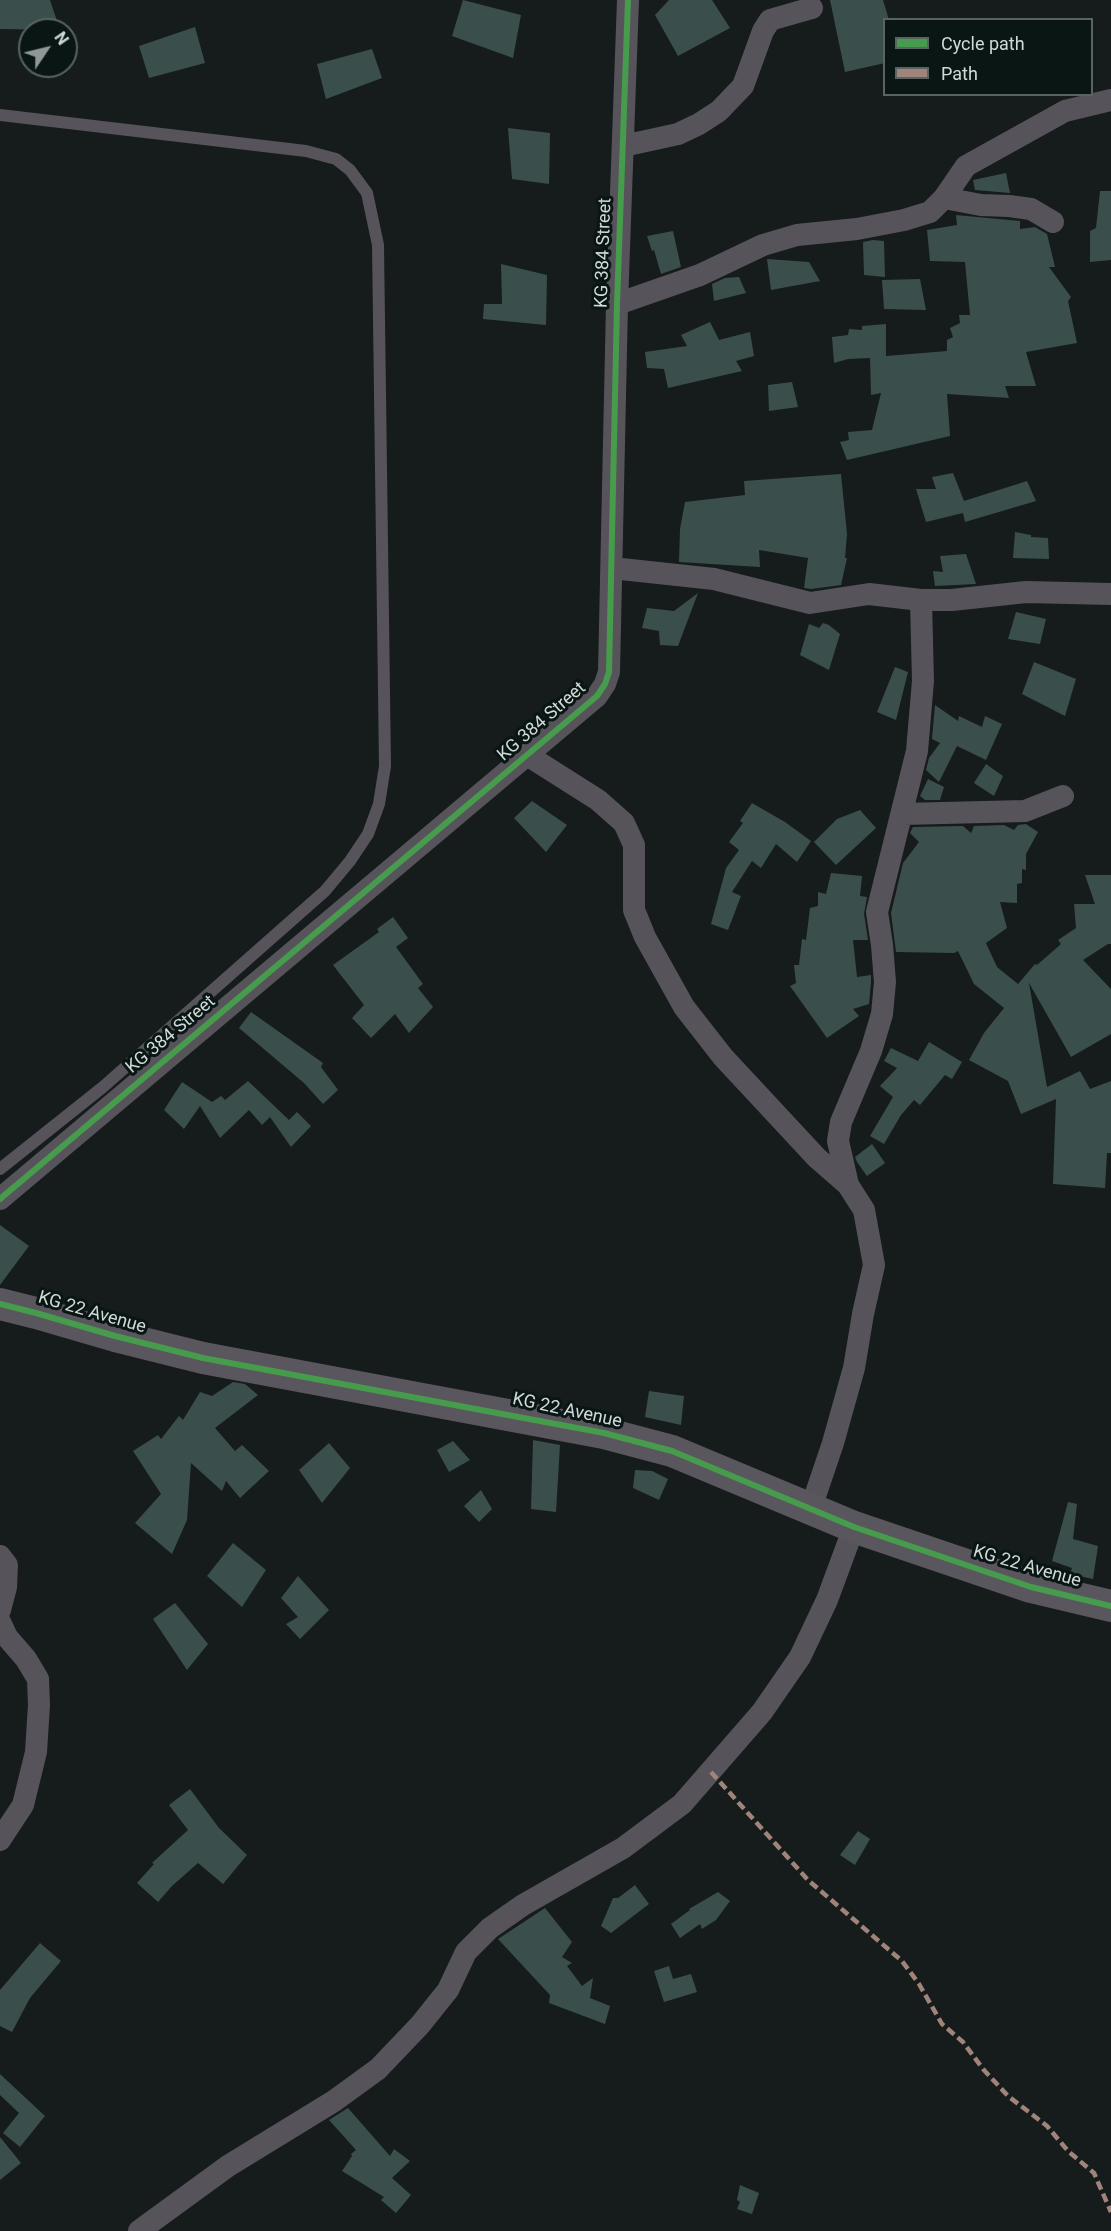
<!DOCTYPE html>
<style>
body{margin:0}
#map{position:relative;width:1111px;height:2231px;overflow:hidden;background:#151c1b;font-family:Roboto,sans-serif}
canvas{display:block}
.legend{position:absolute;left:883px;top:18px;width:210px;height:78px;box-sizing:border-box;background:#091614;border:2px solid #596462;margin:0;padding:8px 10px;list-style:none;font-size:18px;color:#d1dad8}
.legend li{display:flex;align-items:center;gap:12px;height:30px}
.legend b{width:30px;border:2px solid #596462}
.north{position:absolute;left:18px;top:18px;width:60px;height:60px;box-sizing:border-box;background:#091614;border:2px solid #596462;border-radius:50%;rotate:55deg;font-size:16px;font-weight:700;line-height:24px;text-align:center;color:#d1dad8}
.north::after{content:'';display:block;margin:auto;width:21px;height:27px;background:#8f9896;clip-path:polygon(50% 0,100% 100%,50% 72%,0 100%)}
</style>
<div id="map">
<canvas width="1111" height="2231"></canvas>
<ul class="legend">
<li><b style="height:8px;background:#469c4c"></b>Cycle path</li>
<li><b style="height:8px;background:#a18479"></b>Path</li>
</ul>
<div class="north">N</div>
</div>
<script>
const context = document.querySelector('canvas').getContext('2d');
context.lineJoin = 'round';
function fill(path, color) { context.fillStyle = color; context.fill(path, 'evenodd'); }
const shape = rows => new Path2D(rows.map(r => 'M' + r).join(''));
function stroke(path, color, width, dash) { context.strokeStyle = color; context.lineWidth = width; context.lineCap = dash ? 'butt' : 'round'; context.setLineDash(dash || []); context.stroke(path); }
function label(font, color, halo, rows, align = 'center') {
  context.font = font + ' Roboto,sans-serif'; context.lineWidth = 6; context.setLineDash([]); context.textBaseline = 'middle'; context.strokeStyle = halo; context.fillStyle = color; for (const [text, x, y, turn = 0] of rows) {
    context.save(); context.translate(x, y); context.rotate((+turn || 0) * Math.PI / 180); context.textAlign = isNaN(turn) ? turn : align; if (halo) context.strokeText(text, 0, 0); context.fillText(text, 0, 0); context.restore();
  }
}
const building = shape([
 [0,0,50,0,60,30,0,29],
 [463,0,521,15,513,58,452,36],
 [669,0,712,0,730,28,678,56,655,15],
 [830,0,883,0,889,20,885,20,885,63,845,72],
 [195,27,205,63,149,78,139,46],
 [372,49,382,78,326,99,317,64],
 [508,128,550,133,549,184,512,179],
 [1006,173,1010,193,975,190,973,180],
 [1100,191,1111,191,1111,260,1090,262,1090,231,1096,228],
 [956,215,1020,221,1020,229,1035,227,1047,234,1055,267,1049,267,1071,297,1068,301,1077,343,1026,352,1036,386,1005,386,1009,398,947,394,950,436,847,460,840,442,849,440,848,432,872,430,881,393,871,395,870,358,848,359,834,363,832,337,848,335,849,329,862,330,862,326,886,324,886,356,947,351,947,340,953,337,950,328,960,323,959,315,970,315,965,262,930,261,927,230,957,225],
 [673,231,681,267,661,274,654,250,652,251,647,236],
 [873,240,884,241,885,277,864,275,863,242],
 [767,259,809,262,820,281,771,290],
 [501,264,547,275,546,325,483,319,484,304,502,304],
 [739,277,746,293,714,301,712,284,725,278],
 [920,279,926,310,884,309,882,280],
 [710,322,719,340,750,332,754,356,736,361,742,371,668,388,664,369,647,368,645,352,687,346,681,335],
 [792,382,798,407,769,411,768,385],
 [953,473,964,501,1027,481,1036,501,965,522,963,513,926,522,916,489,936,489,932,477],
 [841,474,847,534,845,558,847,558,841,585,811,589,804,588,808,558,759,550,760,567,679,562,680,529,685,502,745,495,744,481],
 [1015,532,1031,535,1031,537,1048,538,1049,559,1013,558],
 [966,554,976,584,935,586,933,571,943,572,940,556],
 [698,593,678,646,660,645,659,631,642,628,647,608,674,611],
 [1016,612,1046,619,1040,644,1008,639],
 [823,623,829,625,840,634,829,670,800,655,809,624,819,628],
 [1034,662,1076,679,1065,716,1022,694],
 [895,667,908,672,896,720,877,712],
 [935,705,958,721,959,716,982,727,985,716,1002,724,986,760,957,746,939,782,926,770,929,758,940,743,932,739],
 [986,764,1003,776,994,796,974,783],
 [928,779,944,787,940,800,925,800,920,796],
 [532,801,567,825,546,852,514,818],
 [752,803,785,822,811,841,797,862,776,844,761,868,752,861,732,892,741,896,728,930,711,924,726,868,739,850,729,842,743,823,740,821],
 [860,810,876,828,836,865,814,842,837,819],
 [1026,824,1038,832,1026,854,1026,870,1022,869,1022,883,1017,884,1017,903,1000,902,1007,928,986,943,997,967,1018,984,1035,964,1037,965,1061,944,1058,940,1076,928,1074,904,1095,904,1085,875,1111,875,1111,944,1108,944,1083,960,1111,989,1111,1034,1071,1057,1029,983,1047,1087,1080,1071,1090,1089,1111,1081,1111,1153,1107,1153,1105,1188,1053,1184,1056,1099,1021,1114,1008,1081,969,1060,984,1033,1004,1008,974,984,958,951,954,953,896,952,891,913,903,863,919,842,910,833,913,827,963,826,971,833,974,826,1004,825,1014,830,1018,825],
 [831,873,862,876,860,896,867,897,864,914,868,940,853,940,857,977,871,975,871,982,869,1004,853,1009,859,1016,827,1038,790,986,796,983,794,965,799,965,802,939,806,940,810,908,818,906,818,892,826,894],
 [393,917,408,938,396,947,423,984,418,988,433,1007,409,1033,395,1014,371,1038,352,1018,364,1005,333,965,379,932,377,929],
 [251,1012,323,1063,321,1067,338,1090,323,1104,304,1083,239,1028],
 [929,1042,962,1062,952,1079,945,1075,920,1105,914,1100,901,1115,884,1144,870,1136,893,1097,880,1086,897,1068,884,1061,891,1048,918,1061],
 [248,1081,289,1120,297,1112,311,1126,291,1147,270,1117,262,1125,249,1110,220,1138,200,1106,184,1129,164,1110,182,1082,212,1102,221,1096,225,1100],
 [872,1144,885,1163,867,1176,857,1162,855,1157],
 [0,1225,29,1246,0,1285],
 [233,1382,245,1384,258,1395,215,1428,235,1451,242,1445,269,1471,240,1498,226,1481,222,1491,191,1463,187,1520,172,1554,135,1523,161,1494,133,1451,158,1435,161,1439,179,1416,183,1420,200,1392,212,1396],
 [649,1391,684,1396,681,1425,645,1417],
 [533,1440,560,1445,556,1512,531,1509],
 [453,1441,470,1460,449,1472,437,1450],
 [329,1443,350,1468,322,1503,299,1470],
 [635,1470,652,1471,668,1479,659,1500,633,1488],
 [481,1490,492,1509,479,1522,464,1506],
 [1068,1502,1077,1504,1073,1539,1098,1546,1093,1579,1070,1574,1072,1568,1052,1561],
 [233,1543,266,1570,242,1607,207,1576],
 [298,1576,329,1610,300,1639,286,1624,298,1617,281,1598],
 [175,1603,208,1644,187,1670,153,1619],
 [190,1789,219,1828,247,1855,223,1884,198,1863,172,1886,158,1902,137,1883,154,1864,152,1863,188,1830,169,1805],
 [858,1831,870,1839,855,1865,840,1855],
 [635,1885,649,1904,611,1933,601,1926,613,1898,618,1898],
 [718,1892,730,1901,716,1920,702,1929,700,1924,680,1938,671,1924,690,1910,689,1909],
 [545,1908,572,1942,562,1957,572,1963,567,1966,582,1986,593,1978,590,1998,610,2006,605,2024,549,2003,550,1995,498,1939],
 [40,1943,61,1961,30,1998,12,2032,0,2026,0,1990],
 [669,1966,673,1979,691,1974,697,1992,664,2002,654,1971],
 [0,2074,45,2116,20,2147,3,2133,19,2113,0,2095],
 [348,2108,390,2156,394,2149,410,2161,392,2178,411,2195,396,2213,381,2200,384,2197,342,2171,352,2156,351,2154,356,2150,329,2120],
 [0,2137,21,2163,0,2180],
 [740,2185,759,2193,752,2214,737,2209,740,2202,737,2200]
]);
const lane = shape([
 [0,115,306,151,336,159,350,170,367,193,378,245,385,766,379,804,368,834,350,861,325,891,103,1087,0,1169]
]);
const street = shape([
 [623,146,678,134,699,124,719,111,743,86,763,31,770,20,812,8],
 [944,198,981,205,1009,206,1031,209,1053,222],
 [617,304,700,275,763,245,797,235,857,229,904,220,930,212,944,198,966,166,1065,111,1111,100],
 [612,568,714,579,810,603,869,594,921,600,952,600,1026,592,1111,594],
 [527,755,598,800,624,823,634,845,634,910,645,937,684,1007,723,1057,817,1158,848,1185],
 [902,814,1025,811,1063,796],
 [0,1199,597,696,605,684,609,672,617,304,628,0],
 [811,1508,833,1443,854,1368,863,1314,874,1265,864,1210,848,1185,838,1141,841,1122,871,1051,882,1014,885,982,882,945,877,912,917,751,923,681,921,600],
 [0,1556,7,1565,6,1587,0,1610],
 [0,1622,7,1637,26,1659,38,1679,39,1705,36,1752,23,1805,0,1840],
 [139,2231,228,2166,334,2101,378,2069,420,2025,448,1990,466,1952,490,1928,523,1905,623,1848,682,1804,762,1712,800,1657,827,1600,854,1527]
]);
const secondary = shape([
 [0,1304,36,1313,115,1336,203,1358,604,1433,672,1451,854,1527,1031,1587,1111,1606]
]);
const quiet = shape([
 [711,1772,808,1880,902,1961,919,1984,942,2024,963,2042,983,2069,1008,2096,1047,2126,1068,2151,1094,2173,1111,2212]
]);
const cycleway = shape([
 [0,1199,597,696,605,684,609,672,617,304,628,0],
 [0,1304,36,1313,115,1336,203,1358,604,1433,672,1451,854,1527,1031,1587,1111,1606]
]);
const streetNames = [
 ["KG 384 Street",604,253,-88],
 ["KG 384 Street",542,722,-41],
 ["KG 384 Street",171,1035,-40],
 ["KG 22 Avenue",92,1313,16],
 ["KG 22 Avenue",567,1411,12],
 ["KG 22 Avenue",1027,1567,16]
];
fill(building, '#3a4f4c');
stroke(lane, '#57535b', 12);
stroke(street, '#57535b', 22);
stroke(secondary, '#59565d', 32);
stroke(quiet, '#a18479', 4.5, [9, 4.5]);
stroke(cycleway, '#469c4c', 6);
label('18px', '#d1dad8', '#091614', streetNames);
</script>
